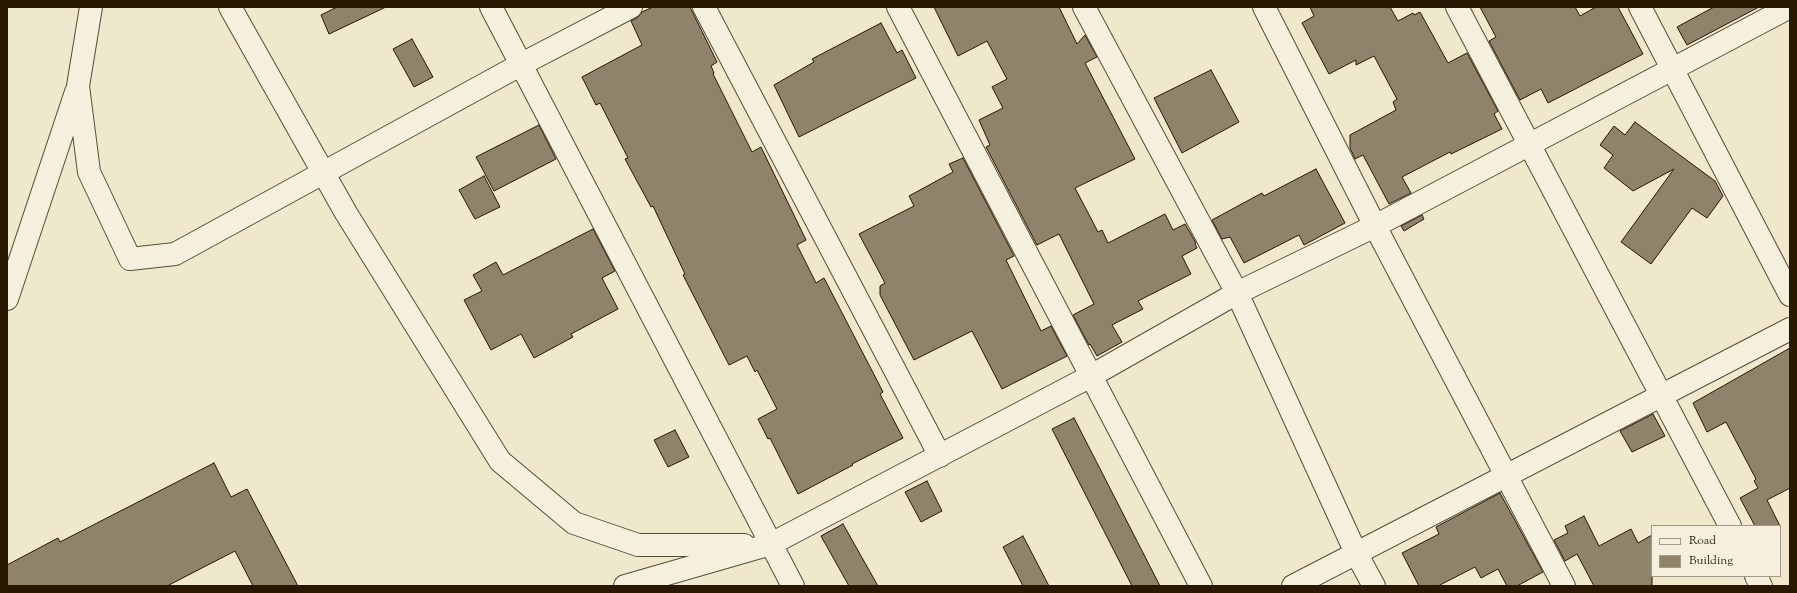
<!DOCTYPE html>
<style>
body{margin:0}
#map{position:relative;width:1797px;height:593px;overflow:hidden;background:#efe8cc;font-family:"Sorts Mill Goudy",serif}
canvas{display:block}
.frame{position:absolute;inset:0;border:8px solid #281701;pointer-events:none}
.legend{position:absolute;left:1651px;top:525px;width:130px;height:52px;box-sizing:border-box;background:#f5f0de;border:1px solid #a39986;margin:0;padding:5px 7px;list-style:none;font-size:12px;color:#281701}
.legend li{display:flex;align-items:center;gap:8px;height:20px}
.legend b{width:20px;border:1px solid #a39986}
</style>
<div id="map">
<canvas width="1797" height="593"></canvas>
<div class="frame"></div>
<ul class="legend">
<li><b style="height:5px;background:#f5f0de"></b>Road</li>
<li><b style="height:11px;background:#8f846b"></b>Building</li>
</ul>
</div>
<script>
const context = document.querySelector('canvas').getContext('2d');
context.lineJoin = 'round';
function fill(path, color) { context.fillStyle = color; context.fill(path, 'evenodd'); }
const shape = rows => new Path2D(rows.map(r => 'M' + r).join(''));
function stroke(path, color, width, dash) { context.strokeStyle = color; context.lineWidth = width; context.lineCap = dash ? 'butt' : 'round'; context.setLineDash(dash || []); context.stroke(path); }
const building = shape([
 [337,7,386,7,329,34,321,15,337,7],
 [653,7,690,7,717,62,711,66,714,73,713,74,752,152,761,147,806,240,797,245,816,283,824,278,883,392,880,394,903,438,852,464,853,465,798,494,770,438,768,439,758,419,777,409,757,370,755,372,747,356,729,365,683,275,685,274,653,206,651,207,625,159,628,158,600,103,596,105,582,77,642,45,631,21,637,18,642,12,653,7],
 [934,7,1059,7,1077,44,1085,35,1097,57,1085,63,1135,159,1075,188,1098,232,1102,230,1108,243,1165,214,1173,230,1185,224,1196,243,1195,244,1197,248,1182,256,1191,274,1138,301,1143,309,1112,325,1122,342,1097,356,1090,344,1089,345,1073,315,1094,304,1059,234,1037,245,986,147,990,145,979,120,1003,108,992,87,1007,79,987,41,958,56,934,7],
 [1310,7,1390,7,1398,21,1413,13,1414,15,1420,12,1448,63,1467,53,1498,111,1494,114,1502,129,1451,154,1450,152,1402,177,1411,193,1389,204,1363,155,1355,159,1350,148,1350,135,1396,110,1393,102,1397,99,1374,56,1356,65,1356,60,1329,74,1302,23,1314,16,1310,7],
 [1480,7,1575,7,1580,16,1596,7,1618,7,1643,54,1548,103,1541,89,1520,100,1489,41,1496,37,1480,7],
 [1714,7,1759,7,1687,45,1677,27,1714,7],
 [881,23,897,53,902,50,916,78,799,137,774,85,814,62,812,59,881,23],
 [412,39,433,77,414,87,393,49,412,39],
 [1211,70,1239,122,1182,153,1154,98,1211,70],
 [1635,122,1715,181,1723,196,1707,218,1692,208,1651,264,1621,242,1674,169,1633,191,1604,168,1613,155,1600,145,1614,126,1625,135,1635,122],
 [539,125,556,159,494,191,476,157,539,125],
 [963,158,1014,256,1006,260,1041,331,1051,326,1067,356,1002,389,972,331,914,360,880,295,880,286,885,283,859,234,914,206,909,196,953,172,949,164,963,158],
 [1316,169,1345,223,1304,245,1299,235,1244,263,1230,237,1222,239,1212,220,1262,193,1264,196,1316,169],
 [484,176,500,207,475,219,459,190,484,176],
 [1422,215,1424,219,1404,231,1401,226,1422,215],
 [593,229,615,271,602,278,618,309,571,334,573,337,534,358,521,334,491,350,464,300,482,291,473,275,496,262,503,275,593,229],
 [1790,348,1790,488,1767,500,1780,526,1755,526,1740,498,1758,488,1754,481,1756,479,1726,422,1707,432,1693,403,1790,348],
 [1653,414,1665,436,1632,452,1620,431,1653,414],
 [1074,418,1160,586,1132,586,1052,429,1074,418],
 [675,430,689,457,668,467,654,440,675,430],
 [214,463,231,497,247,489,298,586,253,586,235,551,167,586,7,586,7,565,58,538,60,542,214,463],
 [927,481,942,511,921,522,905,492,927,481],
 [1500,493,1543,572,1517,586,1507,586,1498,569,1481,578,1475,567,1438,586,1419,586,1402,553,1439,534,1436,527,1500,493],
 [1584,516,1599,546,1631,529,1638,543,1652,535,1652,586,1594,586,1577,554,1565,561,1554,540,1568,533,1565,526,1584,516],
 [843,524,878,586,849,586,821,536,843,524],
 [1023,536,1049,586,1023,586,1003,547,1023,536]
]);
const minor = shape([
 [91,7,78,86,89,172,130,259,175,254,520,65,631,7],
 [230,7,346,213,500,461,574,523,638,545,744,545],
 [491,7,793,586],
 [704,7,940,456],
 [898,7,1201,586],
 [1084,7,1237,293,1356,553,1374,586],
 [1264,7,1375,226,1564,586],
 [1457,7,1730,526],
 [1640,7,1790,295],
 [7,299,76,92],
 [1756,576,1761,586],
 [625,586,771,544,1091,376,1237,293,1375,226,1790,7],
 [1293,586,1790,329]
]);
fill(building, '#8f846b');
stroke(building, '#281701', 1);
stroke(minor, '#5a4b34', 24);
stroke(minor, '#f5f0de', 22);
</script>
